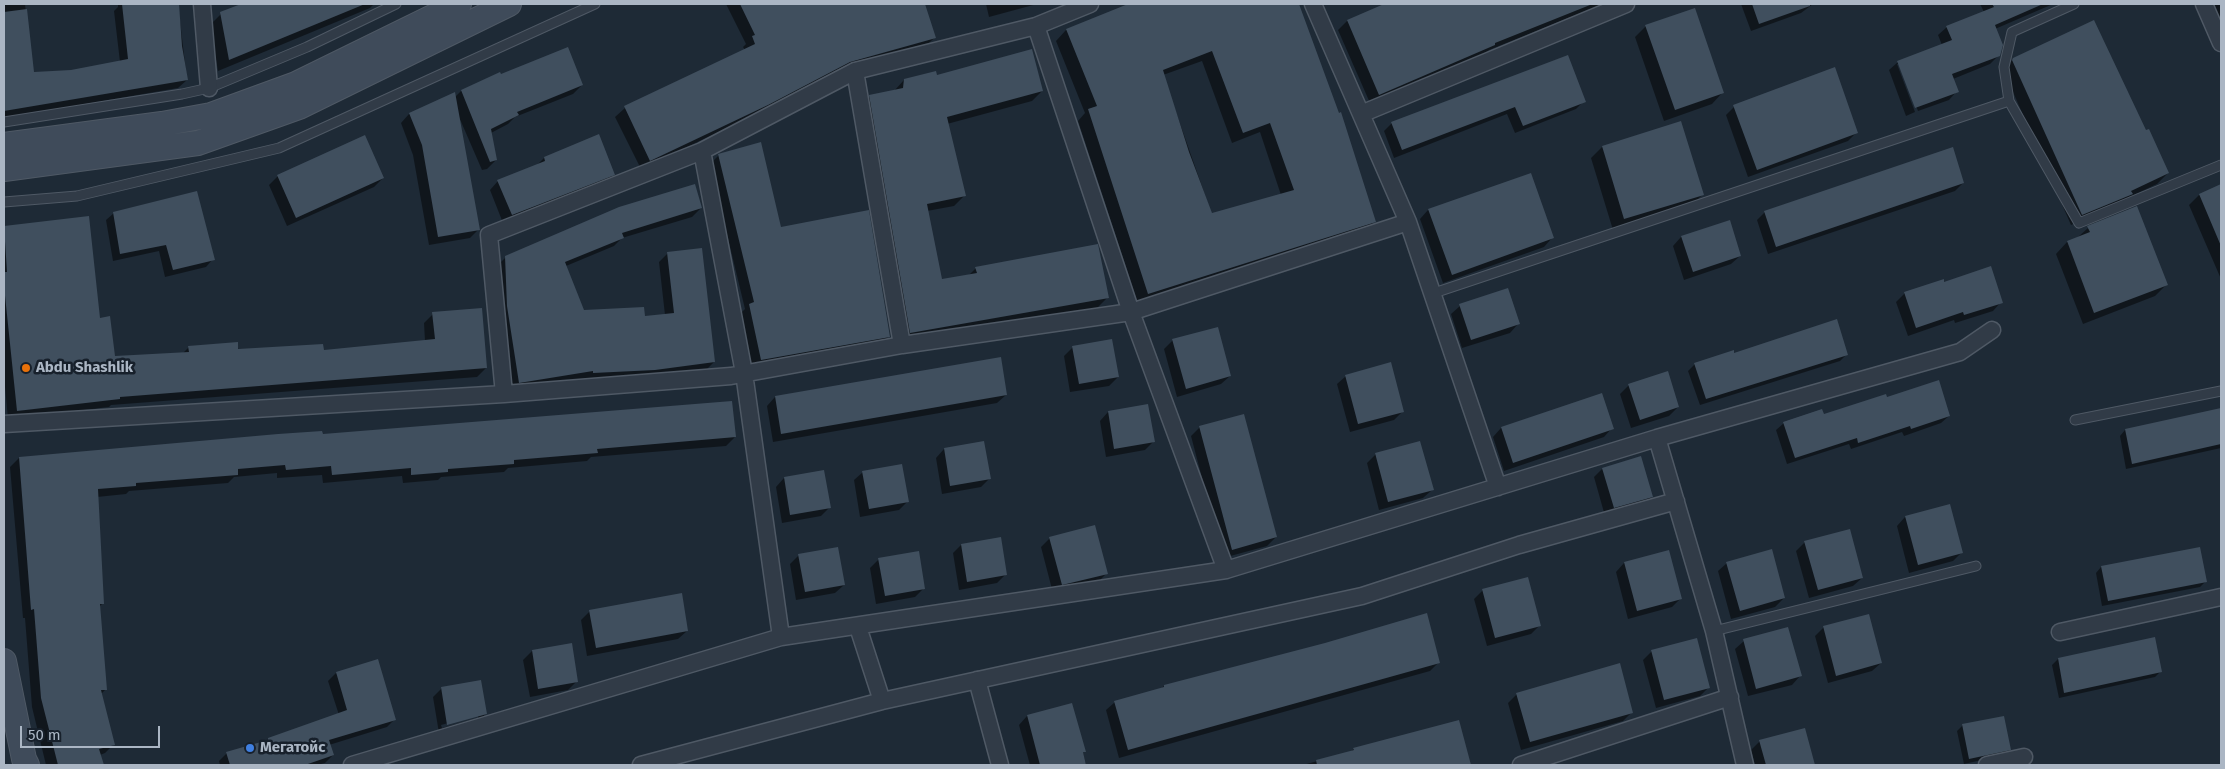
<!DOCTYPE html>
<meta charset="utf-8">
<style>
body{margin:0}
#map{position:relative;width:2225px;height:769px;overflow:hidden;background:#1e2a36;font-family:"Fira Sans",sans-serif}
canvas{display:block}
.frame{position:absolute;inset:0;border:5px solid #abb6c4;pointer-events:none}
.scale{position:absolute;left:20px;top:726px;width:140px;height:22px;box-sizing:border-box;border:2px solid #abb6c4;border-top:0;padding-left:6px;font-size:15px;line-height:18px;white-space:nowrap;color:#abb6c4;-webkit-text-stroke:4px #17202b;paint-order:stroke}
</style>
<div id="map">
<canvas width="2225" height="769"></canvas>
<div class="frame"></div>
<div class="scale">50 m</div>
</div>
<script>
const context = document.querySelector('canvas').getContext('2d');
context.lineJoin = 'round';
function fill(path, color) { context.fillStyle = color; context.fill(path, 'evenodd'); }
const shape = rows => new Path2D(rows.map(r => 'M' + r).join(''));
function stroke(path, color, width, dash) { context.strokeStyle = color; context.lineWidth = width; context.lineCap = dash ? 'butt' : 'round'; context.setLineDash(dash || []); context.stroke(path); }
function label(font, color, halo, rows, align = 'center') {
  context.font = font + ' "Fira Sans",sans-serif'; context.lineWidth = 5; context.setLineDash([]); context.textBaseline = 'middle'; context.strokeStyle = halo; context.fillStyle = color; for (const [text, x, y, turn = 0] of rows) {
    context.save(); context.translate(x, y); context.rotate((+turn || 0) * Math.PI / 180); context.textAlign = isNaN(turn) ? turn : align; if (halo) context.strokeText(text, 0, 0); context.fillText(text, 0, 0); context.restore();
  }
}
const shadow = shape([
 [4,4,25,4,33,74,71,71,120,62,114,11,118,7,118,4,178,4,187,80,178,88,4,118],
 [244,4,374,4,370,8,218,71,210,25,221,14],
 [726,4,827,4,829,6,836,4,924,4,935,37,925,47,777,104,641,169,615,117,625,108,745,50,743,47,746,44],
 [986,4,1037,4,989,17],
 [1136,4,1297,4,1338,115,1375,221,1364,232,1138,303,1078,121,1085,113,1056,41,1066,30],
 [1202,61,1232,143,1260,132,1281,195,1212,215,1163,75],
 [1387,4,1603,4,1489,50,1485,54,1370,103,1338,30,1347,21],
 [1741,4,1813,4,1801,13,1751,31],
 [1980,4,2053,4,1995,29,1999,55,1990,64,1953,79,1957,91,1949,100,1918,111,1900,64,1897,64,1915,112,1906,116,1889,70,1898,62,1942,45,1938,35,1947,27,1984,12],
 [2208,4,2221,4,2221,32],
 [1646,26,1723,92,1712,104,1664,121,1635,37],
 [1567,56,1584,101,1576,109,1515,133,1507,114,1394,158,1384,131,1392,123],
 [2013,59,2145,132,2168,173,2157,184,2129,197,2121,205,2071,225,2003,69],
 [500,76,582,85,573,94,515,117,508,124,491,133,496,160,487,169,482,170,459,117,478,230,470,238,429,245,413,155,401,123,409,114,455,94,455,97,461,91],
 [936,77,1042,91,1032,101,947,124,964,196,954,206,927,211,941,280,969,275,976,268,1107,298,1097,308,900,343,860,107,870,97,894,91,904,80],
 [1734,107,1856,133,1848,141,1748,177,1726,115],
 [1602,147,1703,194,1691,206,1613,230,1591,158],
 [719,155,780,228,889,336,880,345,752,368,741,313,745,309,710,164],
 [544,158,614,174,605,183,503,223,490,190,498,181,537,165],
 [1531,175,1552,238,1544,247,1443,283,1420,219,1428,210],
 [278,176,383,178,374,187,287,226,269,185],
 [1963,183,1955,191,1768,254,1757,220,1765,212],
 [2221,185,2221,279,2189,205,2199,195],
 [701,208,692,217,622,238,614,246,566,266,584,312,644,318,665,315,659,262,668,253,714,362,705,371,585,381,584,379,511,391,497,266,506,257],
 [114,213,213,259,206,267,165,277,159,251,113,261,106,220],
 [88,217,99,319,114,357,182,354,189,347,323,352,425,341,424,323,433,314,486,368,477,377,111,405,109,407,8,419,4,376,4,227],
 [1729,222,1740,256,1731,264,1684,280,1673,246,1681,237],
 [2088,228,2166,285,2155,296,2083,324,2056,254,2067,242,2077,238],
 [1944,283,2001,302,1993,311,1955,323,1954,320,1908,336,1896,302,1905,293],
 [1460,306,1518,324,1510,333,1462,348,1451,314],
 [1173,340,1230,376,1221,384,1177,397,1164,349],
 [1073,347,1118,377,1109,386,1070,392,1064,356],
 [1847,354,1840,361,1700,405,1688,371,1695,364],
 [1346,376,1403,411,1394,420,1350,432,1337,384],
 [1629,385,1678,407,1669,416,1631,428,1620,394],
 [1006,395,997,403,773,442,767,406,775,397],
 [1886,398,1949,416,1941,423,1904,436,1902,432,1851,449,1849,444,1787,464,1776,430,1784,423,1823,416],
 [2221,410,2221,448,2126,469,2120,436,2125,430],
 [1108,412,1153,442,1145,450,1106,457,1100,421],
 [1200,427,1276,537,1267,546,1223,558,1191,436],
 [1501,428,1612,428,1604,437,1504,471,1493,437],
 [321,435,735,437,726,446,591,457,587,461,508,468,504,472,441,477,438,480,403,483,402,476,323,483,322,475,277,478,277,473,234,477,228,483,129,491,126,494,97,497,103,603,99,607,106,689,101,694,114,744,105,753,100,755,103,765,46,765,32,707,25,618,23,618,10,467,19,458],
 [944,449,990,478,981,487,942,494,936,458],
 [1376,454,1432,490,1423,498,1379,510,1367,463],
 [1602,469,1652,497,1643,505,1605,516,1594,477],
 [863,472,908,501,899,510,860,517,854,480],
 [784,478,829,508,821,516,782,523,776,487],
 [1905,517,1962,552,1953,561,1909,573,1897,526],
 [1050,538,1106,574,1098,582,1053,593,1041,547],
 [1805,542,1862,578,1853,586,1809,598,1796,551],
 [961,545,1006,574,997,583,959,590,953,553],
 [1668,551,1681,598,1672,607,1628,619,1616,572,1624,563],
 [799,555,844,585,835,593,796,600,790,564],
 [879,559,924,588,915,597,876,604,870,568],
 [1727,563,1784,598,1775,607,1731,619,1718,571],
 [2101,567,2206,581,2200,587,2102,606,2096,573],
 [1483,590,1540,625,1531,634,1487,646,1474,599],
 [590,611,687,631,678,639,587,656,581,620],
 [1824,627,1881,663,1872,671,1828,683,1815,636],
 [2154,639,2160,672,2155,677,2059,698,2052,665,2058,659],
 [1744,641,1800,676,1792,685,1748,696,1735,649],
 [571,645,577,681,568,690,530,697,523,660,532,651],
 [1652,651,1709,687,1700,696,1656,708,1643,660],
 [1439,662,1430,671,1119,758,1106,710,1115,702,1161,689,1164,686],
 [336,673,395,719,387,727,329,745,333,755,325,763,317,765,220,765,219,761,227,753,265,742,269,739,339,715,328,681],
 [442,688,486,714,477,722,439,733,433,697],
 [478,715,478,718,442,728,441,725],
 [1517,694,1632,712,1623,721,1521,750,1508,703],
 [1071,704,1086,765,1030,765,1019,725,1027,716],
 [1458,722,1470,765,1303,765,1350,752,1354,749],
 [1963,725,2010,749,2004,755,1964,764,1957,731],
 [1804,729,1814,765,1755,765,1751,750,1760,741]
]);
const building = shape([
 [122,4,179,4,182,46,188,80,4,111,4,12,27,9,34,72,71,70,128,59],
 [241,4,365,4,229,60,220,12],
 [740,4,925,4,936,38,850,62,768,105,650,161,624,106,755,44,752,36,755,35],
 [1128,4,1299,4,1339,113,1341,112,1376,222,1148,294,1088,109,1097,106,1066,29],
 [1212,51,1243,133,1270,123,1294,190,1212,213,1189,152,1163,70],
 [1384,4,1590,4,1590,5,1495,43,1495,45,1379,95,1347,20],
 [1752,4,1810,4,1810,6,1759,24],
 [1992,4,2043,4,1995,25,2003,45,2000,56,1952,74,1959,92,1915,108,1897,61,1952,40,1946,26,1994,7],
 [1695,8,1724,93,1675,110,1645,25],
 [2094,20,2146,130,2149,129,2169,173,2131,191,2133,194,2082,215,2012,60,2013,58],
 [568,47,583,85,517,112,519,115,491,129,497,160,490,162,461,90,500,72,501,74],
 [1032,49,1043,91,947,117,966,196,927,204,942,279,977,273,975,267,1098,244,1109,298,910,333,869,95,903,88,904,79,936,71,937,75],
 [1568,55,1586,102,1523,126,1515,107,1402,150,1391,122],
 [1835,67,1858,133,1757,170,1733,105],
 [455,92,480,230,438,237,422,145,409,113],
 [1681,121,1704,195,1624,219,1602,146],
 [599,134,615,175,512,215,497,180,545,161,544,157],
 [365,135,384,178,296,218,277,175],
 [761,142,781,227,869,210,890,337,761,360,749,304,754,302,718,154],
 [1953,147,1964,183,1776,247,1764,211],
 [1531,173,1554,238,1452,275,1428,209],
 [695,184,702,208,622,233,624,238,565,262,584,310,644,307,645,316,674,313,667,252,702,248,715,362,655,370,593,373,593,371,519,383,507,306,505,256,619,207],
 [2221,184,2221,246,2199,194],
 [197,191,215,260,173,270,166,245,120,254,113,212],
 [2137,206,2168,285,2094,313,2067,241,2090,232,2087,226],
 [89,216,100,318,110,316,115,356,189,352,188,346,238,342,238,349,323,344,324,350,435,339,432,312,482,308,487,368,120,397,120,399,17,411,4,286,4,272,7,272,4,226],
 [1730,220,1741,256,1693,272,1681,236],
 [1991,266,2003,303,1964,315,1963,312,1916,328,1904,292,1944,279,1944,282],
 [1508,288,1520,324,1471,340,1459,304],
 [1837,319,1848,355,1706,399,1694,363,1734,350,1734,353],
 [1218,327,1231,376,1186,389,1172,339],
 [1112,339,1119,377,1079,384,1072,346],
 [1001,357,1007,395,781,434,775,396],
 [1391,362,1404,412,1358,424,1345,375],
 [1668,371,1679,407,1640,420,1628,384],
 [1939,380,1950,416,1911,429,1910,426,1858,443,1857,438,1795,458,1783,422,1822,409,1824,414,1886,394,1887,397],
 [1602,393,1614,429,1513,463,1501,427],
 [732,401,736,437,597,449,598,453,514,460,514,464,448,469,448,472,411,475,411,468,332,475,331,466,286,470,285,465,238,469,238,475,136,483,136,486,98,489,104,604,100,604,107,690,101,690,115,745,99,749,104,765,58,765,41,698,34,609,31,610,19,457,278,434,322,431,323,434],
 [1148,404,1155,442,1114,449,1108,411],
 [2221,408,2221,444,2132,464,2125,429],
 [1244,414,1277,537,1232,550,1199,426],
 [984,441,991,479,950,486,944,448],
 [1420,441,1434,490,1388,502,1375,453],
 [1641,456,1653,497,1614,508,1602,468],
 [902,464,909,502,869,509,862,471],
 [824,470,831,508,790,515,784,477],
 [1950,504,1963,553,1918,565,1905,516],
 [1095,525,1108,574,1062,585,1049,537],
 [1850,529,1863,578,1818,590,1804,541],
 [1001,537,1007,575,967,582,961,544],
 [838,547,845,585,805,592,798,554],
 [2200,547,2207,582,2108,601,2101,566],
 [1772,549,1785,598,1740,611,1726,562],
 [1669,550,1682,599,1637,611,1624,562],
 [919,551,925,589,885,596,878,558],
 [1528,577,1541,626,1495,638,1482,589],
 [682,593,688,631,596,648,589,610],
 [1427,613,1440,663,1128,750,1114,701,1164,687,1164,685,1325,643],
 [1869,614,1882,663,1836,676,1823,626],
 [1788,627,1802,676,1756,689,1743,639],
 [2155,637,2162,672,2064,693,2058,658],
 [1697,638,1710,688,1664,700,1651,650],
 [572,643,578,682,538,689,532,650],
 [378,659,396,720,329,740,334,755,305,765,230,765,226,752,268,740,268,738,347,710,336,672],
 [1620,663,1633,713,1530,742,1516,693],
 [481,680,487,714,447,725,441,687],
 [1072,703,1086,752,1083,752,1086,765,1040,765,1027,715],
 [2004,716,2011,750,1969,759,1962,724],
 [1459,720,1471,765,1317,765,1316,760,1354,750,1353,748],
 [1805,728,1815,765,1766,765,1759,740]
]);
const service = shape([
 [2074,4,2012,32,2004,67,2009,101,2079,223,2221,165],
 [4,122,182,94,209,88,307,47,396,4],
 [4,202,77,196,279,148,595,4],
 [1434,293,2009,101],
 [2075,420,2221,391],
 [1714,631,1976,566]
]);
const minor = shape([
 [202,4,209,88],
 [1313,4,1408,222,1498,487],
 [2204,4,2221,43],
 [1036,26,1131,312,1226,570],
 [855,71,902,345],
 [1361,114,1626,4],
 [702,151,744,373,781,637],
 [504,394,489,235,702,151,855,71,1036,26,1090,4],
 [4,424,504,394,731,376,902,345,1131,312,1408,222],
 [1657,438,1960,352,1992,330],
 [858,627,882,701],
 [2060,632,2221,597],
 [977,680,1000,765],
 [352,765,781,637,1226,570,1657,438,1714,631,1745,765],
 [641,765,882,701,1362,596,1519,545,1676,501],
 [1521,765,1730,697],
 [1987,765,2024,757]
]);
const secondary = shape([
 [4,145,162,124,211,115,296,84,459,4],
 [4,169,198,143,299,107,509,4],
 [4,661,24,759,27,765]
]);
const markers = [
 [26,368,5,"#e8710a"],
 [250,748,5,"#3f7fe0"]
];
const poiNames = [
 ["Abdu Shashlik",36,368],
 ["Мегатойс",260,748]
];
fill(shadow, '#0007');
fill(building, '#404f5e');
stroke(service, '#4f5965', 11);
stroke(minor, '#4f5965', 19);
stroke(secondary, '#4f5965', 26);
stroke(service, '#313b47', 9);
stroke(minor, '#313b47', 16);
stroke(secondary, '#3f4b5a', 24);
for (const [x, y, r, color] of markers) { const dot = new Path2D(); dot.arc(x, y, r, 0, 2 * Math.PI); context.fillStyle = color; context.fill(dot); stroke(dot, '#17202b', 2); }
label('bold 15px', '#abb6c4', '#17202b', poiNames, 'left');
</script>
